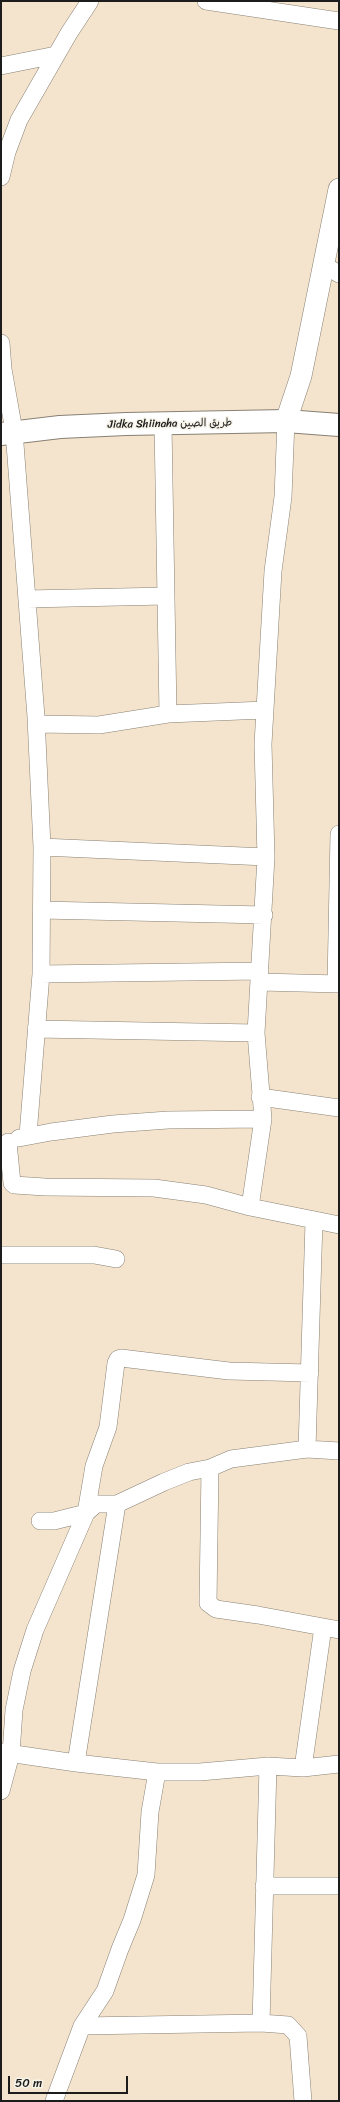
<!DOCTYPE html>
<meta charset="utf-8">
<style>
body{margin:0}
#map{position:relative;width:340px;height:2102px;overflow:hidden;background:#f4e4cd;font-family:Sriracha,sans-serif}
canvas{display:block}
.frame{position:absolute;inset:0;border:2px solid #1c1c1c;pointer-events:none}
.scale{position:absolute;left:8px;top:2076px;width:120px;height:18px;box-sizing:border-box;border:2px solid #1c1c1c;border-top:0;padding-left:5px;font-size:12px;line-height:14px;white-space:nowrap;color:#1c1c1c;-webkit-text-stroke:3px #f7f3e8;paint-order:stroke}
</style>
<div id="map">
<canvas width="340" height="2102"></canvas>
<div class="frame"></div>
<div class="scale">50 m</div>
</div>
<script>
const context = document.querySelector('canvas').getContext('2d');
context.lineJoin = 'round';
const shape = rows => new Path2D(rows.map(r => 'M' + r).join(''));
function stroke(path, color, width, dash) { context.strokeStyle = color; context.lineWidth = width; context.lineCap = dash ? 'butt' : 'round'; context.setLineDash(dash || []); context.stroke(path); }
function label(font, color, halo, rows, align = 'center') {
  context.font = font + ' Sriracha,"Playpen Sans Arabic",sans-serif'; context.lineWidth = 3; context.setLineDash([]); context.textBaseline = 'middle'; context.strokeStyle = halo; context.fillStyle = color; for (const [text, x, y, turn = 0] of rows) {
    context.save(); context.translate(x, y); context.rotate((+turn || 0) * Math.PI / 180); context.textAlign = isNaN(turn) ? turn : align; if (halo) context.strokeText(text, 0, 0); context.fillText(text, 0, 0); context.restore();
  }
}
const minor = shape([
 [206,1,339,21],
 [1,66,56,55],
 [1,177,7,152,19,120,69,33,90,1],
 [324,265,339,274],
 [1,343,3,369,14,431,36,717,42,847,41,974,28,1135],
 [163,424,168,714],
 [27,599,166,596],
 [37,724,99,725,168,714,265,710],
 [42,847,266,857],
 [41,910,264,915],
 [41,974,260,971],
 [260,982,339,984],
 [336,984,339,834],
 [36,1029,256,1033],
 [260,1097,339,1108],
 [19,1138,51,1132,113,1124,168,1120,263,1119],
 [8,1142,12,1183,14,1185,45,1187,154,1188,206,1195,250,1207,339,1225],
 [250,1207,263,1119,256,1033,266,857,263,744,273,571,283,497,286,421],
 [1,1255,94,1255,116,1259],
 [307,1449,314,1221],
 [210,1468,208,1603,216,1609,258,1615,339,1630],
 [40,1521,54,1521,86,1513,96,1504,117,1504,164,1482,189,1472,210,1468,231,1459,307,1449,339,1451],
 [1,1752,76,1763,157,1772,200,1772,268,1766,303,1768,339,1764],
 [76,1763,117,1504],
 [303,1768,323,1627],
 [1,1791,11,1754,14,1710,22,1671,35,1630,86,1513,94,1466,108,1427,116,1363,118,1359,121,1358,229,1371,310,1373],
 [264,1886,339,1886],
 [261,2023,268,1766],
 [82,2026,261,2023,288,2025,298,2036,303,2101],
 [54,2101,82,2026,105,1991,120,1949,132,1920,146,1875,150,1812,157,1772]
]);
const tertiary = shape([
 [286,421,301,376,339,189]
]);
const primary = shape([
 [1,434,60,427,126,424,286,421,339,425]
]);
const streetNames = [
 ["Jidka Shiinaha طريق الصين",170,424,-1]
];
stroke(minor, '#888074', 18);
stroke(tertiary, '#888074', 22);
stroke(primary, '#888074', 24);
stroke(minor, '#fff', 17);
stroke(tertiary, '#fff', 21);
stroke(primary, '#fff', 22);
label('11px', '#1c1c1c', '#f7f3e8', streetNames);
</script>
